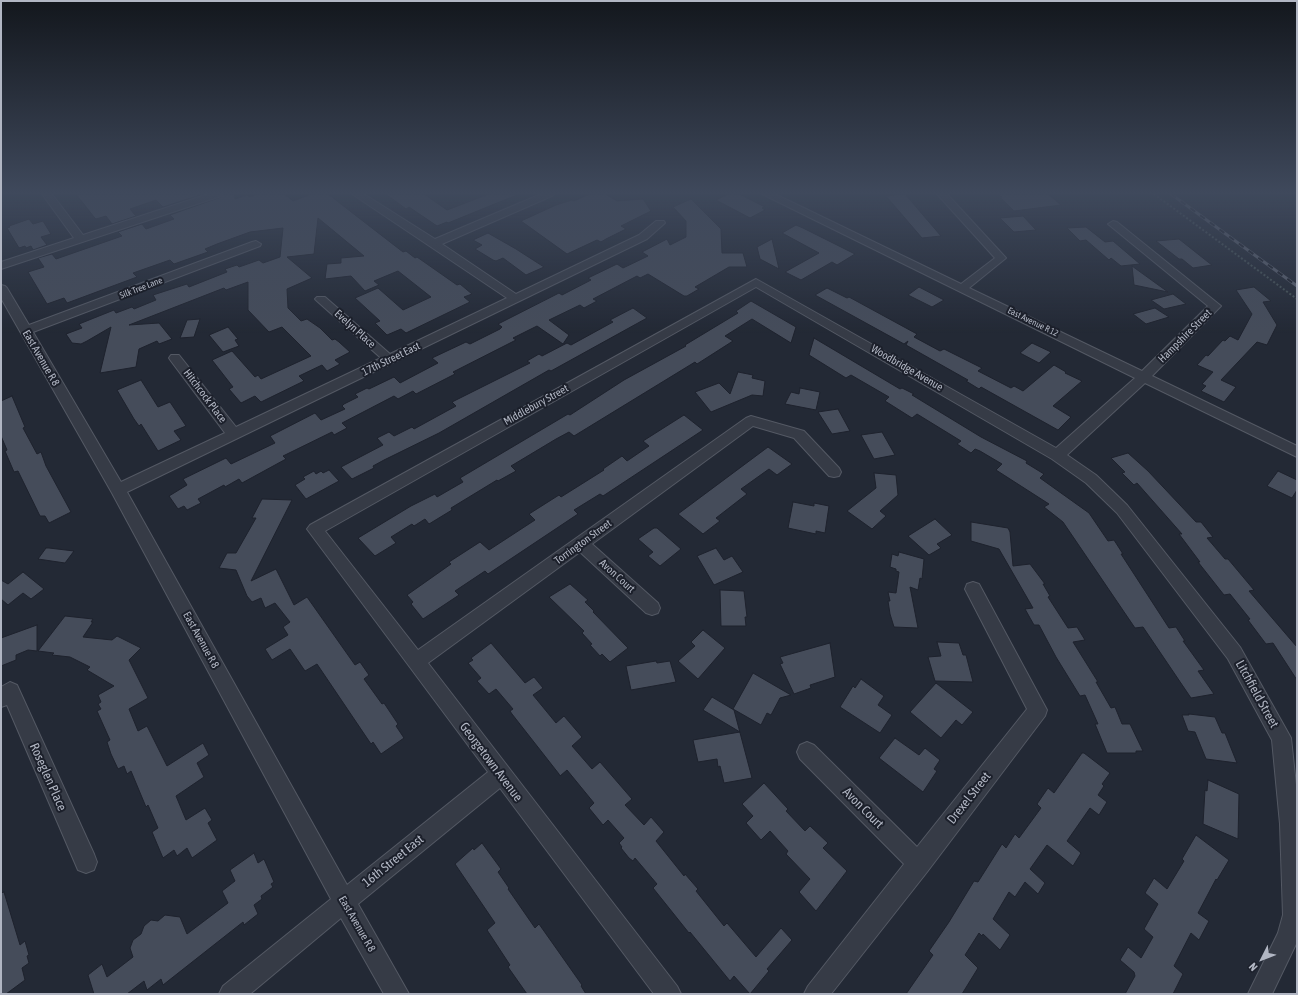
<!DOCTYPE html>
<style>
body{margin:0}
#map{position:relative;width:1298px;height:995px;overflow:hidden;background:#232935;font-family:"Asap Condensed",sans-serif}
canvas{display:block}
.frame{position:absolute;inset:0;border:2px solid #b1b6c3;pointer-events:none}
.north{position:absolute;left:1242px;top:939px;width:40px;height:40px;-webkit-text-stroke:3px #1c202b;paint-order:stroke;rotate:228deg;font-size:11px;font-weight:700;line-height:16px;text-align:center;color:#b1b6c3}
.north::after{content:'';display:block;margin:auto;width:14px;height:18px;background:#b1b6c3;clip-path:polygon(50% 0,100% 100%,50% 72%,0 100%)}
</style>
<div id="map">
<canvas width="1298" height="995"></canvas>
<div class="frame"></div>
<div class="north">N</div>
</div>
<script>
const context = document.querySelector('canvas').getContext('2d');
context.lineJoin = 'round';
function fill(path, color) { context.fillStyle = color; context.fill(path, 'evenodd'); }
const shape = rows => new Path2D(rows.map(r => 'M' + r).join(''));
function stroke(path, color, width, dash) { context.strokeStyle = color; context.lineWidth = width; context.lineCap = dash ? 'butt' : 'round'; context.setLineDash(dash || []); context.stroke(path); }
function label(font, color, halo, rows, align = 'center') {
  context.font = font + ' "Asap Condensed",sans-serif'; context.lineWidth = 4; context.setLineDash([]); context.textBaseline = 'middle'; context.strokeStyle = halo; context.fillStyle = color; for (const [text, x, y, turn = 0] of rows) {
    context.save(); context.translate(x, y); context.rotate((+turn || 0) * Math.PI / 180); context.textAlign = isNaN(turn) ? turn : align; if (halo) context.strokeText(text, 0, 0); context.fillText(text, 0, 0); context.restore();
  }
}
const building = shape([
 [76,194,203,194,163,207,156,200,130,209,136,216,112,224,106,216,96,219,94,217,76,194],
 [224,194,234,194,235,199,247,195,250,197,258,194,284,194,293,201,312,194,328,194,403,252,406,251,415,258,417,257,457,285,460,284,472,294,464,297,470,302,406,333,401,329,387,335,375,323,380,321,355,298,378,288,403,310,431,297,398,271,374,281,379,285,365,291,351,276,325,279,327,264,341,263,341,258,364,256,318,218,314,254,287,257,312,278,287,289,288,308,301,321,307,319,320,328,332,340,335,339,339,342,350,352,335,360,340,364,327,371,322,365,299,376,304,381,261,402,255,396,241,403,229,389,233,387,212,360,232,351,255,377,258,375,261,379,311,356,282,327,269,332,248,310,248,282,226,290,224,288,129,325,159,323,172,339,159,344,157,341,139,349,136,367,100,373,111,327,87,341,81,344,72,343,66,334,82,328,79,324,114,310,116,313,132,307,134,309,156,300,153,295,187,284,189,287,227,272,225,269,237,265,239,267,259,260,263,263,280,257,283,228,250,232,217,244,205,249,208,252,174,264,170,260,133,273,137,277,67,303,64,298,47,304,28,272,44,267,38,258,52,254,56,259,122,236,118,232,142,224,146,229,174,219,170,215,221,197,224,194],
 [386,194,424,194,447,210,489,194,519,194,448,223,447,222,437,226,409,207,406,209,386,194],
 [590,194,605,194,617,201,643,199,651,211,621,226,626,229,606,239,601,242,597,240,567,254,521,221,556,205,572,200,574,201,590,194],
 [729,194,739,194,765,207,762,208,765,210,750,218,716,200,729,194],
 [905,194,941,236,922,238,886,196,905,194],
 [998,194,1048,194,1061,205,1014,211,1000,197,1002,197,998,194],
 [691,199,721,229,722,253,743,253,747,267,729,267,695,287,699,289,687,296,684,296,648,274,640,278,637,276,593,299,597,301,584,308,580,305,549,320,569,335,563,344,537,326,513,338,516,340,453,372,455,374,416,394,413,391,398,399,394,396,342,423,347,428,334,435,332,432,283,456,286,459,242,483,239,479,225,487,224,485,198,499,201,503,187,510,184,506,178,509,169,496,187,485,183,479,226,458,231,464,275,443,270,436,276,433,315,413,321,420,345,409,342,406,344,404,358,397,355,394,367,388,369,389,394,377,400,383,438,363,432,358,466,342,470,344,500,329,502,327,498,324,559,293,562,295,591,280,588,278,617,264,623,268,648,256,642,252,667,239,670,245,686,237,686,221,673,207,691,199],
 [1023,216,1036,230,1014,232,1000,218,1023,216],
 [29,219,33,224,43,221,51,234,41,237,47,245,33,250,31,246,26,248,25,246,19,248,7,228,10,227,9,226,29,219],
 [796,225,803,228,855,254,837,265,832,262,801,280,785,272,819,253,782,233,796,225],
 [1086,227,1105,242,1113,241,1140,264,1121,266,1111,258,1109,260,1086,240,1080,241,1067,228,1086,227],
 [488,233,516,249,544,267,526,275,503,258,496,261,493,260,475,249,482,245,473,240,488,233],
 [772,239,779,269,760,259,757,247,772,239],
 [1179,239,1208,262,1212,265,1193,268,1182,259,1179,259,1156,241,1179,239],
 [1132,266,1168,292,1134,285,1132,266],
 [919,287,944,300,932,307,908,295,919,287],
 [1254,287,1271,301,1263,302,1277,325,1267,345,1257,342,1221,380,1236,387,1224,402,1201,391,1206,386,1202,384,1213,372,1197,365,1206,355,1208,356,1223,340,1225,341,1230,336,1238,340,1252,314,1236,290,1254,287],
 [827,288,847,298,849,297,917,334,914,337,940,351,944,349,982,368,978,371,1011,388,1014,386,1023,391,1054,365,1066,372,1065,373,1082,381,1053,406,1071,417,1058,430,981,387,979,389,966,381,968,380,906,345,908,341,904,344,815,295,827,288],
 [1173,294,1186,304,1164,309,1151,300,1173,294],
 [751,301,796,327,791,343,752,319,725,336,733,341,697,364,695,362,574,436,569,432,556,439,511,466,516,471,498,481,497,480,451,508,452,510,429,524,425,519,414,526,412,524,391,537,396,543,375,556,358,538,411,506,435,494,437,497,463,482,460,478,568,414,570,415,624,380,686,346,685,345,738,313,736,311,751,301],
 [633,308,647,318,551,371,549,370,439,433,384,460,373,466,374,468,352,479,341,467,383,445,377,438,389,432,394,436,412,427,414,429,456,406,452,402,530,363,527,361,539,354,542,356,567,343,571,345,613,322,610,320,633,308],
 [1155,308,1169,317,1146,324,1133,314,1155,308],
 [200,319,194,337,180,338,187,320,200,319],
 [228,327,238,339,235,340,239,346,223,352,209,335,228,327],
 [814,338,900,389,902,388,914,394,912,395,981,437,1027,461,1026,463,1044,474,1040,478,1089,513,1108,541,1114,540,1123,554,1121,554,1169,628,1176,627,1185,641,1183,641,1204,670,1198,671,1214,694,1191,698,1143,627,1135,628,1063,522,1044,507,1049,504,996,470,1002,464,980,451,975,449,971,453,957,444,961,441,917,414,912,418,885,401,889,397,851,375,846,378,809,355,814,338],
 [1032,343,1051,352,1039,363,1020,353,1032,343],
 [738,372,753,375,752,378,765,381,763,396,752,395,711,412,695,392,719,383,730,394,738,372],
 [141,380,158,407,170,402,186,426,174,431,181,440,158,451,141,424,139,426,134,419,117,390,141,380],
 [800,388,820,392,816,410,785,404,791,392,799,394,800,388],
 [12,396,25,427,23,428,37,454,41,452,46,466,71,512,49,523,45,516,40,516,18,471,14,472,5,451,7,450,1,436,1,401,12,396],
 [838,409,850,431,832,434,818,412,838,409],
 [684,415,703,430,603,496,600,494,574,510,578,514,488,574,485,571,455,591,459,595,423,619,411,604,413,602,407,595,451,564,449,562,480,542,489,550,535,520,529,514,559,495,561,497,604,470,603,469,622,456,627,461,649,446,643,441,684,415],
 [882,432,895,455,874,459,861,435,882,432],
 [768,447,792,464,777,475,769,469,741,489,747,494,716,518,720,521,703,534,678,514,768,447],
 [1128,453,1148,471,1196,522,1201,522,1213,537,1207,538,1225,559,1228,559,1254,590,1249,591,1297,647,1297,680,1273,643,1266,644,1248,620,1250,619,1230,594,1224,595,1198,562,1200,562,1179,534,1182,534,1137,483,1134,485,1122,473,1125,472,1111,458,1128,453],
 [329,470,339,481,306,499,295,485,305,479,303,477,314,471,316,474,321,471,323,473,329,470],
 [1278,471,1297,480,1297,490,1292,498,1267,486,1278,471],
 [874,473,896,475,898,495,880,511,886,516,872,529,847,511,876,488,874,473],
 [262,499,292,500,251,581,276,569,294,605,307,597,355,665,360,662,369,675,364,679,382,704,384,703,398,724,396,726,404,738,381,754,373,742,371,744,317,664,305,671,290,649,272,660,265,649,288,635,283,627,290,622,275,603,265,608,261,598,252,602,247,596,236,570,219,568,227,553,236,553,256,518,252,518,262,499],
 [793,502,814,506,814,503,829,506,825,533,816,531,816,534,788,528,793,502],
 [935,519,952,535,937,544,941,548,929,555,908,536,935,519],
 [971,522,1008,528,1010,532,1013,566,1030,564,1045,584,1043,584,1050,596,1048,597,1068,628,1077,627,1085,640,1073,642,1098,682,1096,682,1111,708,1115,707,1122,724,1130,724,1143,751,1136,751,1136,753,1107,753,1095,724,1098,724,1085,695,1080,696,1056,657,1039,625,1034,625,1025,609,1033,608,999,549,971,541,971,522],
 [654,528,657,528,681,549,660,566,648,556,653,552,638,539,654,528],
 [46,548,49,548,74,551,65,563,38,559,46,548],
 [716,548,724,560,732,556,743,572,714,585,697,556,716,548],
 [899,552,924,559,922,579,920,578,918,590,910,587,918,628,894,627,890,614,888,601,890,601,888,592,896,593,899,572,896,571,896,569,890,567,892,554,898,556,899,552],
 [23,572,44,589,31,599,23,593,8,605,1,599,1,580,8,584,23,572],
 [570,584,588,600,585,602,594,611,593,612,628,648,610,662,602,654,600,656,590,645,592,644,582,633,584,631,549,597,570,584],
 [720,590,744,591,747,617,745,617,746,626,721,626,720,590],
 [65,616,93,619,91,622,93,622,83,637,112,640,117,636,141,648,129,660,148,698,129,709,138,731,147,726,167,766,203,743,209,755,197,763,204,777,176,796,186,820,205,808,212,820,208,823,217,840,192,858,187,848,177,856,174,850,163,858,152,832,158,828,148,805,146,807,131,771,127,774,124,766,118,769,111,754,107,742,110,740,97,711,101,709,98,704,101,702,98,695,114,686,87,670,90,667,70,657,52,655,54,653,38,651,65,616],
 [37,625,37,651,28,650,16,655,16,660,1,666,1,638,37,625],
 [703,630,725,648,698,679,678,661,695,646,691,642,703,630],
 [937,642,959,643,963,655,966,655,973,682,935,681,928,657,941,656,937,642],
 [491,643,525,683,534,677,543,688,533,695,556,723,564,716,582,737,572,746,592,769,600,762,632,799,625,805,644,825,651,817,664,832,656,841,684,876,685,874,698,889,696,891,724,926,727,923,756,957,781,928,792,940,767,969,769,971,750,994,734,976,730,981,690,932,689,933,653,888,657,884,635,858,633,861,629,858,621,848,622,847,619,843,624,838,608,820,603,825,589,808,594,803,567,770,560,776,559,774,512,714,510,711,513,709,496,689,489,694,477,681,481,678,468,663,473,660,471,658,491,643],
 [830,643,835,677,810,685,811,688,794,694,780,664,783,663,780,657,830,643],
 [656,661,657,663,670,661,676,682,631,690,626,666,656,661],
 [753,673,791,695,780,698,771,715,767,713,761,725,733,709,753,673],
 [861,679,884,696,878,705,892,715,880,733,840,707,853,686,855,688,861,679],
 [936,683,973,712,962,725,956,720,941,738,910,712,936,683],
 [712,697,734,710,752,778,724,783,720,766,718,767,717,759,698,762,693,740,740,732,703,710,712,697],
 [1189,714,1215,717,1222,733,1225,733,1237,763,1206,759,1195,732,1188,731,1182,715,1189,715,1189,714],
 [895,738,919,755,925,748,940,760,934,769,937,771,923,792,879,758,895,738],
 [1082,753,1084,753,1110,773,1102,784,1104,786,1098,795,1107,802,1099,815,1090,808,1067,841,1081,853,1073,866,1047,845,1030,869,1045,883,1038,894,1025,882,1015,897,1009,892,993,919,1010,935,1000,950,983,934,982,936,979,933,965,955,978,968,962,994,906,994,933,955,929,951,949,922,974,881,978,882,1002,844,1006,848,1015,834,1019,838,1041,808,1037,804,1048,788,1054,793,1082,753],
 [1208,780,1239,794,1238,839,1203,824,1205,790,1207,791,1208,780],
 [764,783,788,809,786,811,805,831,810,826,828,843,823,848,847,871,816,911,799,892,810,879,786,854,788,851,770,831,761,840,746,823,753,816,742,804,764,783],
 [1196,835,1229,860,1217,880,1216,879,1198,913,1209,921,1199,940,1191,933,1174,966,1183,974,1173,994,1125,994,1135,976,1134,972,1120,960,1128,947,1141,958,1153,937,1144,929,1158,904,1145,893,1154,878,1167,889,1184,861,1182,859,1196,835],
 [482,843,501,869,498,872,509,888,508,889,535,928,539,924,582,985,581,986,586,994,527,994,508,967,510,965,487,930,495,923,455,864,473,848,474,850,482,843],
 [254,853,258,863,264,859,274,882,271,884,273,887,261,896,262,899,254,905,258,914,244,925,243,922,163,985,161,979,147,990,144,981,127,994,94,994,88,975,102,964,107,977,133,957,130,948,133,940,141,934,144,926,151,920,158,921,165,915,180,917,187,934,228,903,222,891,235,881,230,870,254,853],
 [4,892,20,945,25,941,29,955,27,956,29,963,22,968,25,980,6,994,1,994,1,893,4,892]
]);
const path = shape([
 [1154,194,1297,299]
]);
const minor = shape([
 [42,194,52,194,83,235,208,194,223,194,221,196,1,269,1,262,74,238,42,194],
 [352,194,364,194,435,239,541,194,554,194,552,196,442,244,516,294,639,235,656,221,664,221,665,223,647,239,127,492,347,885,488,772,310,533,307,529,310,525,756,279,1056,448,1135,378,762,194,775,194,961,284,995,258,937,194,947,194,1006,258,969,288,1142,371,1208,306,1108,224,1113,221,1117,222,1221,306,1152,376,1297,446,1297,457,1145,383,1067,455,1096,475,1127,505,1240,647,1291,738,1297,794,1297,942,1272,994,1248,994,1278,933,1283,915,1280,824,1272,740,1228,659,1117,513,1086,483,1052,459,756,287,325,531,418,650,746,418,751,416,804,431,839,468,841,472,839,476,834,477,829,476,794,438,753,426,592,544,658,603,660,608,658,613,652,615,646,613,580,552,428,663,677,986,681,994,654,994,500,788,358,904,409,994,384,994,341,918,250,994,219,994,223,986,331,899,112,493,1,298,1,285,5,286,7,288,29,325,252,242,256,241,261,244,260,246,33,332,121,482,225,433,171,361,169,358,171,355,179,355,236,427,381,358,317,301,315,299,317,297,325,297,390,354,507,298,352,194],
 [973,582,979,584,1047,710,1045,716,927,872,831,994,804,994,808,986,904,864,800,759,797,752,800,745,807,742,814,745,917,847,1027,709,965,589,967,584,973,582],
 [10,682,17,685,94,854,97,862,94,870,86,873,78,870,7,705,1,707,1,687,10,682]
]);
const rail = shape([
 [1171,194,1297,286]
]);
const farStreetnames = [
 ["Silk Tree Lane",141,288,-21],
 ["East Avenue R 12",1033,322,26]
];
const streetNames = [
 ["Evelyn Place",355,329,42],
 ["Hampshire Street",1185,336,-45],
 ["East Avenue R 8",41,358,60],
 ["17th Street East",391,359,-26],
 ["Woodbridge Avenue",907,368,30],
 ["Hitchcock Place",205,396,53],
 ["Middlebury Street",536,405,-29],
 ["Torrington Street",583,542,-36],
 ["Avon Court",617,576,42],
 ["East Avenue R 8",201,640,61],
 ["East Avenue R 8",357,924,60]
];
const nearStreetnames = [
 ["Litchfield Street",1257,694,61],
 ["Georgetown Avenue",491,762,53],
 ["Roseglen Place",48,777,66],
 ["Drexel Street",969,798,-52],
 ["Avon Court",863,808,45],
 ["16th Street East",393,861,-39]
];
fill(building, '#454c5a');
stroke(building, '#1e222d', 1);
stroke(minor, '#545964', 2);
stroke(path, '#475458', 2, [2, 2]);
fill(minor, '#363b46');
stroke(rail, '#5b616f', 3);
stroke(rail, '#1c202b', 2, [6]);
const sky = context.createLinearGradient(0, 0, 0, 333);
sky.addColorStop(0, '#13171d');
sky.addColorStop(0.58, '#3f495c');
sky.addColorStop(1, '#3f495c00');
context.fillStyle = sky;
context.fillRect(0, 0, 1298, 333);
label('9px', '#b1b6c3', '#1c202b', farStreetnames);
label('11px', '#b1b6c3', '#1c202b', streetNames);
label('13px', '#b1b6c3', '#1c202b', nearStreetnames);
</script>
